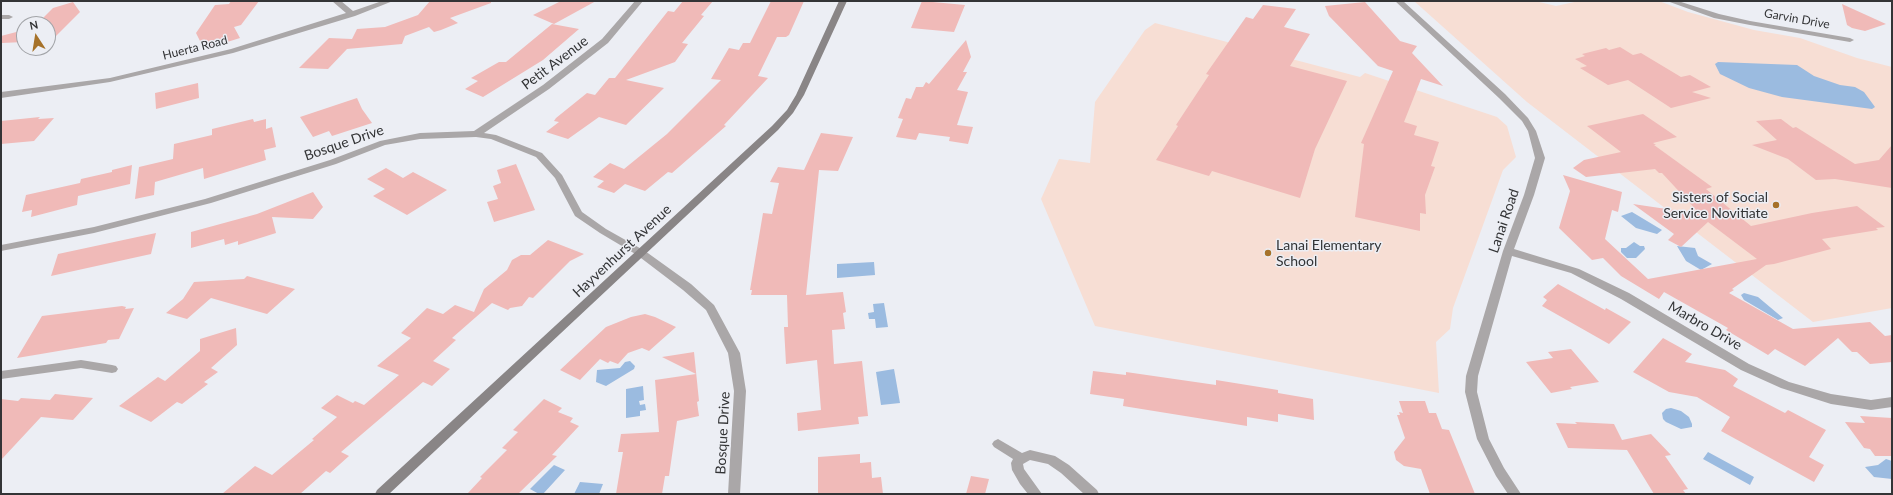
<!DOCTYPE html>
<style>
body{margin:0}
#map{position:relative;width:1893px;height:495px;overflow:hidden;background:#eceef4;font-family:Lato,sans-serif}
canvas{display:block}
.frame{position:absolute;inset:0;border:2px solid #333436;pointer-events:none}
.north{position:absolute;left:16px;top:16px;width:40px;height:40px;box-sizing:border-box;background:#eceef4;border:1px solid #a2a4a8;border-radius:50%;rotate:348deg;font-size:11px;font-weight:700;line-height:16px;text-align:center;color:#333436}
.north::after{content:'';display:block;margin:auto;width:14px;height:18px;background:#a6722a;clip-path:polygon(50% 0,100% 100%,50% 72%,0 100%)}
</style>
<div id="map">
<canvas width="1893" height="495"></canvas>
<div class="frame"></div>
<div class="north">N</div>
</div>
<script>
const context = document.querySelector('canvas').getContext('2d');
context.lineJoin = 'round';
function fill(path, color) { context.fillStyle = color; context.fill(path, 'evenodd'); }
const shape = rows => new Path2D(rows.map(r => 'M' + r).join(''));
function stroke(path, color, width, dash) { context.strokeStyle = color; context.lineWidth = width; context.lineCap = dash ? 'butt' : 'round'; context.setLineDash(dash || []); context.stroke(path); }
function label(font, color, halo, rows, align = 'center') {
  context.font = font + ' Lato,sans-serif'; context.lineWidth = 3; context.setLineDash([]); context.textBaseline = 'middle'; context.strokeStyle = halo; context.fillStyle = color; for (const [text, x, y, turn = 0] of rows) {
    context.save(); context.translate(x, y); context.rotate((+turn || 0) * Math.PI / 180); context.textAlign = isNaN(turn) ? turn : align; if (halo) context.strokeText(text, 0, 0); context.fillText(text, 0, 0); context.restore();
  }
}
const education = shape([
 [1414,1,1535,1,1556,6,1579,1,1659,1,1688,12,1754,30,1800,38,1857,58,1892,67,1892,308,1813,322,1527,102],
 [1155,23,1360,77,1365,73,1497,117,1507,126,1516,157,1503,170,1453,308,1450,329,1436,342,1439,393,1095,326,1041,199,1059,159,1090,163,1095,102,1145,30]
]);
const water = shape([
 [1718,62,1797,65,1814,76,1840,85,1855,87,1864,92,1875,107,1872,109,1782,97,1749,88,1720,74,1715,64],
 [1632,212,1662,230,1657,234,1636,228,1621,216],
 [1634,242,1640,246,1644,246,1645,249,1636,258,1627,258,1621,252,1621,248,1626,248],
 [1677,246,1695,248,1698,256,1712,264,1701,270,1686,261],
 [874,262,875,275,837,278,837,264],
 [1744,293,1758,297,1783,318,1778,320,1744,300,1741,295],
 [884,303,888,327,876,328,875,319,869,319,868,313,874,312,873,304],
 [630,361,635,366,634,369,606,386,596,382,597,370,620,368,625,362],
 [894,369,900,403,881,405,876,372],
 [643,386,644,400,639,401,640,405,645,404,646,410,640,411,640,416,626,418,626,389],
 [1671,408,1681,411,1689,417,1692,424,1692,427,1681,429,1666,422,1663,419,1662,413,1666,409],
 [1708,452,1754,477,1750,485,1703,459],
 [1886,459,1892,461,1892,479,1874,477,1865,467,1878,465],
 [554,465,565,470,543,494,539,494,530,489],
 [580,482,603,484,599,494,574,494]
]);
const building = shape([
 [231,1,259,1,241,25,234,27,240,38,208,48,205,43,202,45,196,33,215,5,229,4],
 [430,1,491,1,491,3,450,18,458,23,441,30,434,32,429,27,405,36,402,44,347,49,328,69,299,68,329,38,352,39,357,29,385,27,418,15],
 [561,1,596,1,554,24,533,15],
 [683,1,713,1,701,15,704,16,682,43,688,44,675,62,626,80,664,88,626,125,599,117,568,139,546,132,559,122,554,121,556,118,587,93,595,95,609,78,615,78,668,11,674,12],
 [771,1,804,1,789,35,786,37,777,37,758,76,768,78,724,125,726,126,672,173,668,172,645,191,625,184,614,193,597,187,604,181,593,177,610,163,624,169,667,134,721,80,711,79,729,48,739,50,743,43,750,43],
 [922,1,965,5,954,32,911,28],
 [73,2,80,12,52,40,48,41,48,24,37,24,53,8],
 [1365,2,1400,41,1417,46,1412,53,1443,86,1421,79,1404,122,1417,126,1414,135,1439,142,1431,166,1435,167,1425,195,1426,214,1420,213,1420,231,1355,217,1364,144,1361,143,1393,71,1378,66,1329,16,1325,6],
 [1842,4,1886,24,1865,31,1852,28,1847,25],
 [1263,5,1296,9,1284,27,1310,34,1290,66,1347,81,1315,149,1300,198,1212,171,1209,176,1156,160,1178,126,1176,125,1209,75,1206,74,1246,17,1253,19],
 [552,24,579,29,543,60,483,97,465,89,478,81,471,78,499,62,506,62],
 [24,30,24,42,2,43,1,36],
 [966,40,971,57,963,72,967,72,957,90,968,92,957,125,973,127,968,144,949,141,950,137,919,133,916,140,896,137,903,119,898,118,906,98,911,99,916,87,923,87,926,82,929,84],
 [1620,47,1633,55,1641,53,1681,77,1690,75,1711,87,1692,92,1711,98,1671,108,1628,80,1608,85,1580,68,1587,66,1575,59,1585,56,1582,54,1606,48,1609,50],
 [198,83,199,98,156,109,155,93],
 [357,98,362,109,372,123,332,136,329,131,313,137,300,117],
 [1643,114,1677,137,1653,143,1656,145,1654,145,1712,187,1706,189,1751,226,1812,213,1857,206,1885,227,1876,228,1878,230,1822,239,1831,249,1774,264,1766,265,1732,289,1734,290,1729,293,1793,329,1870,322,1885,336,1892,335,1892,362,1870,364,1857,352,1852,352,1838,338,1805,366,1775,349,1768,355,1726,330,1728,328,1664,292,1659,299,1621,276,1603,258,1592,260,1559,228,1570,191,1563,175,1622,192,1618,212,1612,210,1605,239,1648,279,1757,259,1708,222,1681,247,1668,240,1674,234,1633,204,1700,214,1662,173,1659,173,1655,169,1586,177,1573,168,1584,160,1621,152,1587,126],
 [40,117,38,119,54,118,34,141,1,144,1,121],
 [253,119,254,122,266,119,266,129,272,127,276,147,264,150,266,160,204,179,203,168,155,182,154,195,135,199,139,167,173,159,174,144,212,135,212,129],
 [1781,119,1793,128,1796,127,1855,164,1879,160,1892,145,1892,188,1835,179,1816,180,1788,159,1752,145,1777,140,1756,121],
 [821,133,853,137,838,171,819,170,806,295,843,292,846,312,843,313,845,329,832,330,834,364,862,361,868,416,858,417,859,424,798,431,797,413,821,410,817,360,786,364,784,327,788,327,787,295,751,295,752,290,750,290,763,213,772,214,779,183,770,182,778,167,804,170],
 [516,164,535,210,494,222,487,202,498,199,493,186,501,183,497,170],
 [132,165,130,184,78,196,77,205,31,217,32,210,22,212,26,195,80,183,81,179,112,172,112,170],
 [386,168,403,178,413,172,447,190,407,215,373,196,385,189,367,179],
 [313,192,323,207,313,219,272,217,276,233,238,245,238,241,225,245,224,239,191,248,191,232,257,214],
 [156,233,151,254,51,276,58,254],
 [548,240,584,254,570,261,533,298,529,297,522,306,510,308,508,310,492,303,452,338,456,340,433,361,450,369,432,386,423,382,341,452,349,456,330,473,326,471,300,494,222,494,255,466,272,475,314,440,312,439,337,417,321,408,337,395,353,403,355,401,364,405,399,375,377,366,411,338,401,333,427,308,443,314,455,305,474,312,484,289,507,270,512,260,521,255,530,255],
 [247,276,295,289,267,314,211,298,187,319,166,313,183,299,194,282,244,279],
 [1558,284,1605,310,1606,308,1631,322,1609,344,1542,306,1547,300,1543,297],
 [122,306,126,307,125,309,134,308,119,339,108,340,106,343,17,358,42,316],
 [645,314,655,317,676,327,649,351,642,348,628,353,618,364,610,361,608,363,600,359,580,380,560,370,606,327,631,317],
 [236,328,237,345,211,368,218,372,204,382,208,384,182,404,177,402,151,422,119,406,158,377,165,381,200,351,200,339],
 [1663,338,1692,354,1685,362,1725,370,1738,379,1733,386,1785,413,1788,410,1826,430,1809,457,1824,465,1814,482,1721,431,1730,417,1697,397,1669,392,1633,372],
 [1571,349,1599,382,1570,387,1572,389,1551,393,1526,362,1553,358,1548,352],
 [694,352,699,401,697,402,699,416,677,421,669,476,665,476,662,494,616,494,623,452,618,452,621,434,659,432,655,380,696,374,662,357],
 [1093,371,1126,375,1126,372,1216,385,1216,380,1278,390,1278,393,1313,399,1314,420,1278,414,1278,422,1247,417,1247,426,1123,406,1124,399,1090,394],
 [55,394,93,398,73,420,41,417,1,460,1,399,18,401,21,398,50,400],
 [544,399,562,408,558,412,573,418,570,422,579,426,552,455,557,456,518,494,467,494,482,478,480,477,507,450,502,448,518,432,513,430],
 [1399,401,1425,401,1429,413,1436,413,1442,429,1449,430,1475,494,1430,494,1421,469,1404,466,1396,460,1394,452,1405,438,1397,415,1400,415,1399,412,1403,413],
 [1860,416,1892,418,1892,456,1875,456,1870,449,1864,448,1845,422,1865,423],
 [1575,422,1614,424,1622,440,1651,434,1671,455,1665,456,1688,489,1683,490,1686,494,1654,494,1627,450,1568,448,1556,423,1577,424],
 [860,454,860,463,871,462,872,478,881,477,883,494,818,494,818,457],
 [971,476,989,479,985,494,966,494]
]);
const minor = shape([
 [332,1,341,1,353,11,382,1,393,1,355,16,233,53,110,82,1,98,1,92,110,78,231,49,346,13,332,1],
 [635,1,643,1,608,43,549,89,484,133,496,135,542,153,562,175,582,212,606,229,645,251,691,284,714,305,740,353,746,391,740,494,728,494,734,391,728,353,706,310,683,290,637,255,600,233,575,216,555,178,536,157,491,139,476,137,420,139,385,145,336,164,211,203,94,233,1,251,1,245,94,227,205,199,330,160,380,141,420,133,474,131,543,85,602,39,635,1],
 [1395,1,1403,1,1505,94,1528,118,1536,131,1545,158,1534,195,1514,249,1579,269,1629,293,1749,364,1789,382,1831,394,1871,400,1892,397,1892,407,1871,410,1831,404,1781,388,1741,370,1621,299,1571,273,1512,256,1478,376,1477,392,1489,439,1504,468,1521,494,1508,494,1496,476,1477,439,1465,392,1466,376,1503,251,1524,195,1535,158,1528,131,1522,121,1499,98,1395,1],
 [1667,1,1678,1,1719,14,1750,21,1850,38,1854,40,1850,42,1750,25,1714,18,1667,1],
 [1,15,9,15,13,17,9,19,1,19,1,15],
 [81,360,112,365,116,366,118,369,116,372,112,373,81,368,1,379,1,371,81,360],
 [998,439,1022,453,1030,450,1055,456,1069,465,1097,490,1099,494,1084,494,1061,473,1048,464,1030,460,1023,464,1024,469,1042,494,1028,494,1020,484,1012,470,1011,463,1013,459,994,447,992,444,994,441,998,439]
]);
const secondary = shape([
 [839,1,847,1,804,95,793,113,778,130,389,494,375,494,377,490,772,126,787,110,796,95,839,1]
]);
const markers = [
 [1776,205,4,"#a6722a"],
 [1268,253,4,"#a6722a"]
];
const farStreetnames = [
 ["Garvin Drive",1797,19,10],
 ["Huerta Road",195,48,-14]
];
const streetNames = [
 ["Petit Avenue",555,63,-37],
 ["Bosque Drive",344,143,-19],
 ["Lanai Road",1504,221,-71],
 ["Hayvenhurst Avenue",622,251,-43],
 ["Marbro Drive",1705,326,30],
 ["Bosque Drive",723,433,-87]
];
const poiNames = [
 ["Sisters of Social",1768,197],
 ["Service Novitiate",1768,213],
 ["Lanai Elementary",1276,245,"left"],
 ["School",1276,261,"left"]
];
fill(education, '#f7ded4');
fill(water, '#9bbbe0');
fill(building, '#f0bab8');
fill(minor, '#aaa7a8');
fill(secondary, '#898586');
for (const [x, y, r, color] of markers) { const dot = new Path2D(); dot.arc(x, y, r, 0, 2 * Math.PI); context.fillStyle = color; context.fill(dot); stroke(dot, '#eceef4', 1.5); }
label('12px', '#333436', '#eceef4', farStreetnames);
label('14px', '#333436', '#eceef4', streetNames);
label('14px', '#333436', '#eceef4', poiNames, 'right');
</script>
